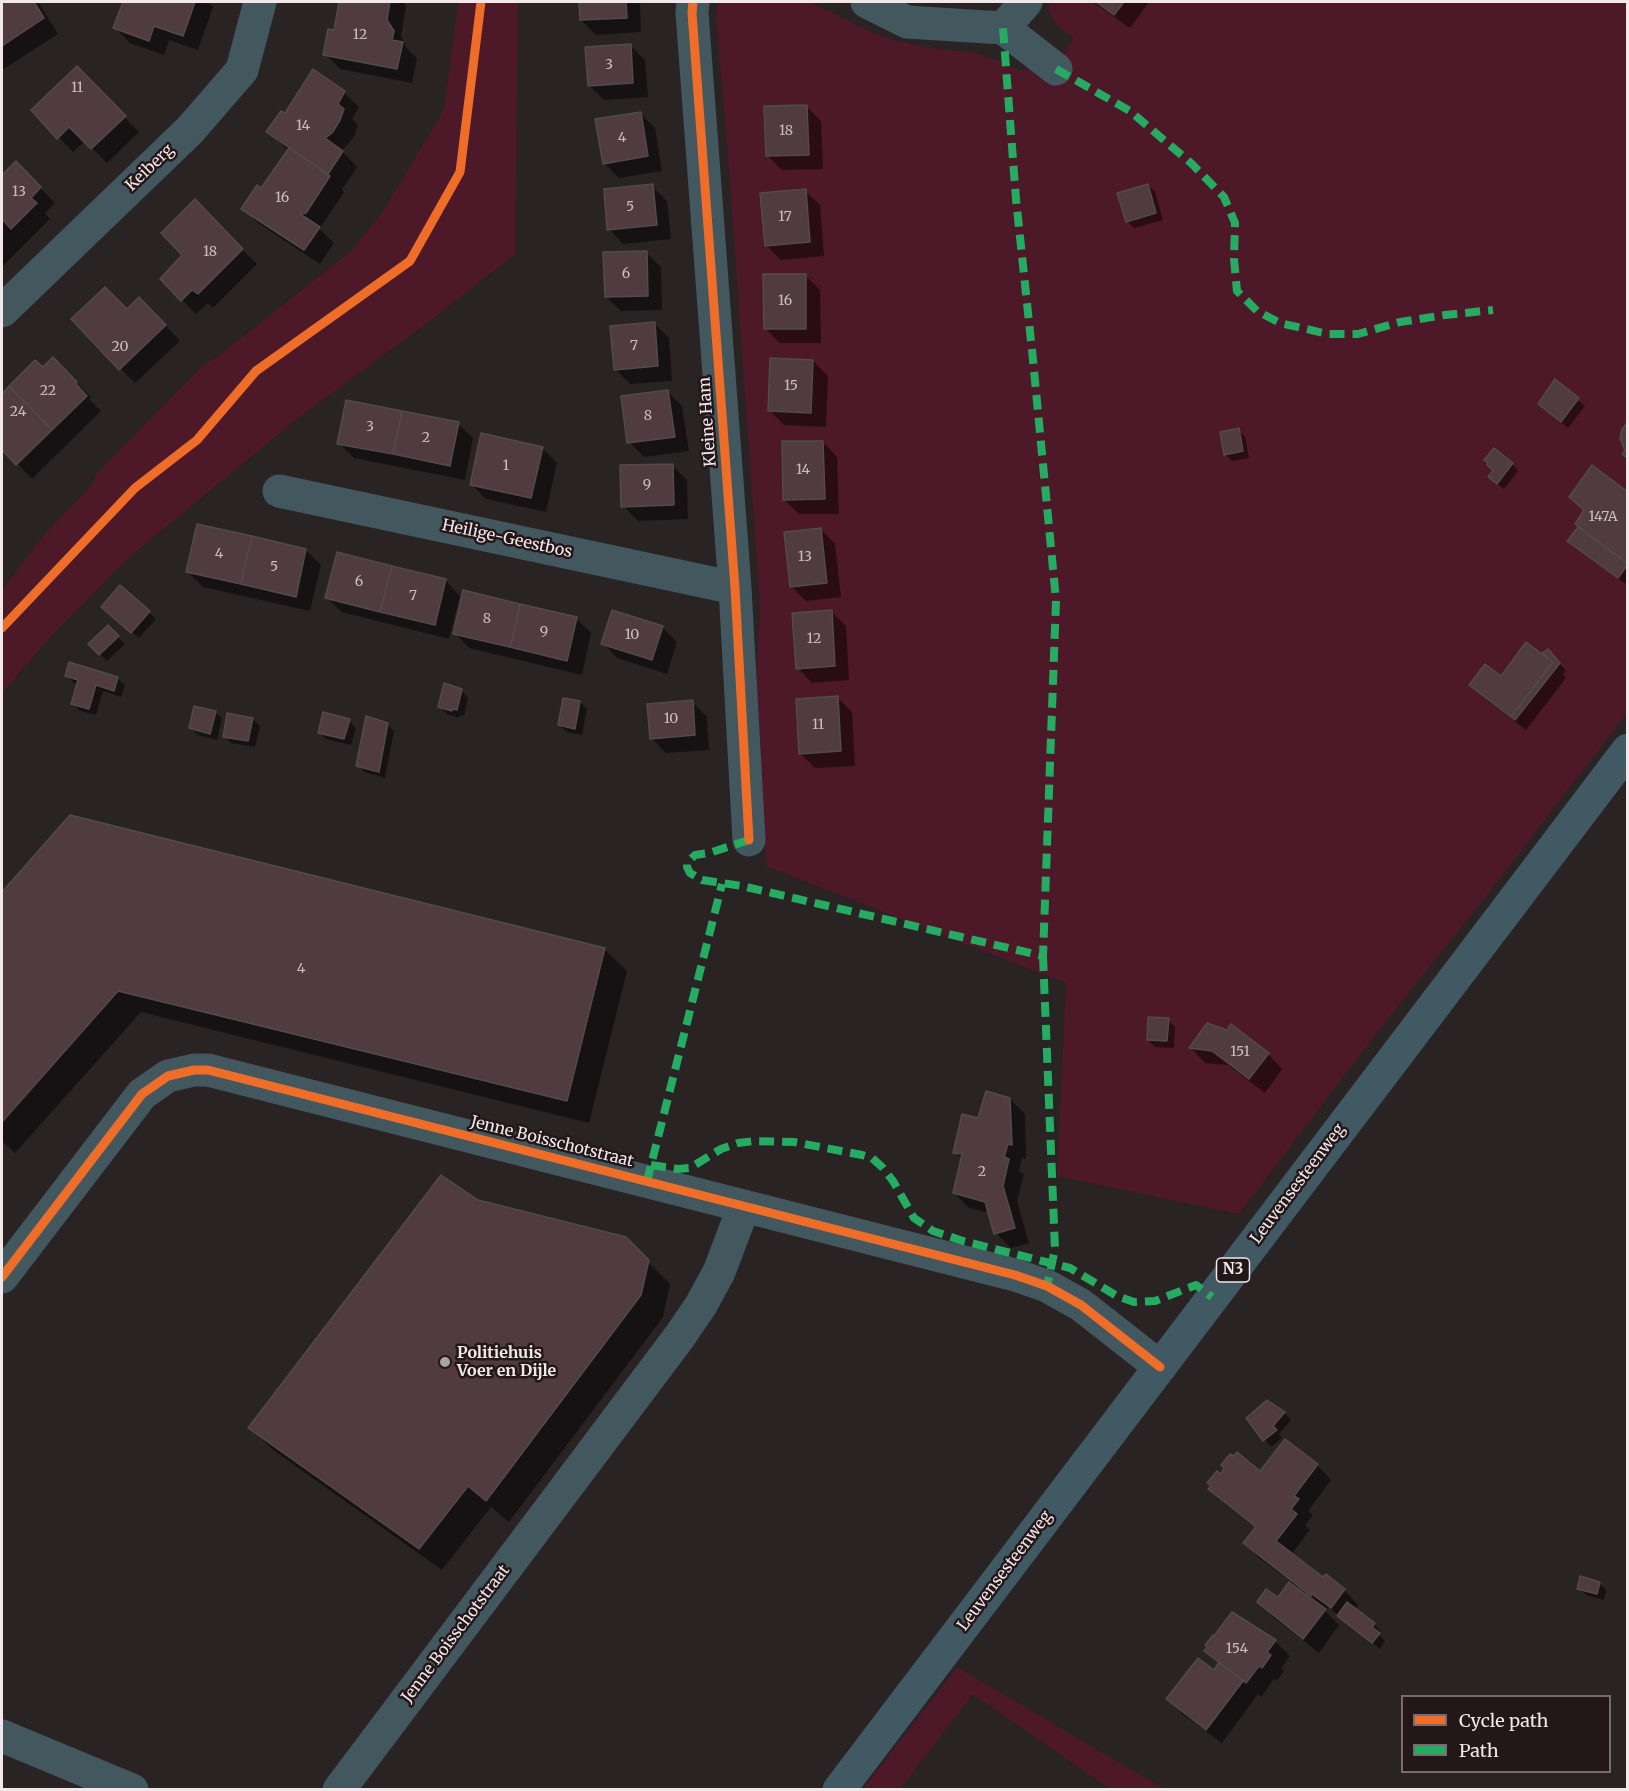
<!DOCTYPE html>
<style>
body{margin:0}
#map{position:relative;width:1629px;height:1791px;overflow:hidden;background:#2a2324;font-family:Merriweather,serif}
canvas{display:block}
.frame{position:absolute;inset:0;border:3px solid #f2e8ea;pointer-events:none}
.legend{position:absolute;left:1401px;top:1695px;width:210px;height:78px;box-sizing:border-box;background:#231719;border:2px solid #766b6d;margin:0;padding:8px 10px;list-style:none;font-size:18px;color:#f2e8ea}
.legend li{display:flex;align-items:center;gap:12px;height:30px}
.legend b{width:30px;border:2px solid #766b6d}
</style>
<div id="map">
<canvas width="1629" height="1791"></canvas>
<div class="frame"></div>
<ul class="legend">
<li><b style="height:8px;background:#ee6e29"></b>Cycle path</li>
<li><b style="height:8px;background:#26ab63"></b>Path</li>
</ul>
</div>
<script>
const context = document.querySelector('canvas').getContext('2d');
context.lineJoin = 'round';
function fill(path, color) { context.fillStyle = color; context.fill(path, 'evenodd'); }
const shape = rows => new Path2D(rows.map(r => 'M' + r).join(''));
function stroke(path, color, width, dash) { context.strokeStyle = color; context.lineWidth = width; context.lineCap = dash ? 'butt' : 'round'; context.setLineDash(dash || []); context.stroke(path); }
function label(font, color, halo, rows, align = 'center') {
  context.font = font + ' Merriweather,serif'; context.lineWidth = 5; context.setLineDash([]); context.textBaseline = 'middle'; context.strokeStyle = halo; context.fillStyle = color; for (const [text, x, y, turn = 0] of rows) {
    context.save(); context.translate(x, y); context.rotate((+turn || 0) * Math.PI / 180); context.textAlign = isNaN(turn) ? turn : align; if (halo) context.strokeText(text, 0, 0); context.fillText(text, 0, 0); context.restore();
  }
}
const green = shape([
 [458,2,518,2,515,254,431,320,298,418,127,559,51,636,2,693,2,590,45,534,92,485,96,474,204,365,221,354,350,252,382,213,444,110],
 [720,2,810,2,871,32,893,40,925,47,974,53,996,60,1018,70,1056,69,1074,37,1063,31,1055,22,1049,11,1049,2,1627,2,1627,713,1483,900,1378,1031,1239,1214,1057,1176,1066,983,766,866,756,691,760,605,730,183,716,17,717,5],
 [957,1667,1164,1789,1165,1789,1110,1789,973,1694,900,1789,863,1789]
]);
const shadow = shape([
 [2,2,38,2,58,34,2,70],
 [124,2,208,2,213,7,198,50,169,40,164,55,130,43,115,28],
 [341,2,403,2,406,6,401,36,407,49,417,58,412,83,340,69,325,54,336,32],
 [580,2,640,2,641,32,596,35,581,20],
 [1093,2,1149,2,1130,28],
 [630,45,645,60,648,97,604,100,589,85],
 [77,68,139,132,107,163,85,141,73,152,33,111],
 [314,71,344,93,359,107,352,119,358,125,355,135,342,151,357,167,342,190,344,192,321,227,318,228,334,243,320,264,258,223,243,209,262,190,289,151,268,132,285,115],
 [806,106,821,121,823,169,782,170,768,156],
 [640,113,655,128,662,171,619,178,604,163],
 [16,163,55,203,45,213,50,219,2,267,2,177],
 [1148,185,1155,192,1163,220,1134,228,1127,221],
 [652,186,667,201,671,239,623,244,609,229],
 [805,191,820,205,824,256,781,260,766,245],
 [195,202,257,264,213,308,208,303,196,314,182,300,185,255],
 [646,252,661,267,662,310,621,311,606,297],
 [805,275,820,290,821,343,780,343,765,328],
 [127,311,154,313,180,341,135,383,120,368],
 [654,323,669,338,672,381,630,384,615,369],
 [53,359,91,397,89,399,101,411,32,479,2,448,2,396,36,363,43,369],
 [813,361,828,376,826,427,784,425,770,411],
 [1556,382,1585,406,1568,428,1547,411],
 [668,392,682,406,689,451,644,457,629,442],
 [458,424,473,438,465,480,354,458,339,443],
 [1238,430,1245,437,1249,458,1232,461,1225,454],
 [823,442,837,457,839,514,799,514,784,499],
 [542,448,557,463,546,512,486,499,472,485],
 [1512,464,1518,471,1504,489,1497,484],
 [672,465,687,480,688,519,638,521,623,506],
 [1628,494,1628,582,1626,584,1576,548,1585,531,1577,523],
 [198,526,306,550,321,565,310,611,203,587,188,572],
 [820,529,835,544,841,597,806,601,791,586],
 [338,554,446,581,460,596,449,639,342,612,327,598],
 [120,587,156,619,139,638,110,614],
 [831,611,846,626,849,680,812,683,798,668],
 [576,618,591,633,582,675,469,648,455,633],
 [108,627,125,644,107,661,90,644],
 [662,627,677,642,667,674,617,658,603,643],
 [1548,658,1555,658,1566,671,1563,674,1566,678,1526,730,1486,699,1471,685,1501,678],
 [67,676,117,678,125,685,121,697,103,691,96,715,80,711,73,704,78,684,74,683],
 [461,690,468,698,464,716,460,715,459,718,447,714,440,707],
 [837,697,852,712,855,766,815,768,800,753],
 [580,702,587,709,582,735,567,732,559,725],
 [692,702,707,717,709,750,666,753,651,738],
 [215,712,222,719,217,740,198,735,191,728],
 [253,719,260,726,255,747,231,743,224,736],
 [349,721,356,728,351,745,326,739,319,732],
 [387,724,394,731,385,778,365,772,357,765],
 [71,817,604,949,627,971,589,1123,141,1012,15,1153,2,1141,2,895],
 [1168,1020,1175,1027,1174,1048,1155,1047,1148,1040],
 [1191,1048,1268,1054,1282,1069,1265,1093,1228,1065,1205,1063],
 [1010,1099,1025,1114,1026,1159,1022,1158,1019,1171,1024,1175,1017,1201,1029,1243,1011,1248,996,1233,990,1213,969,1208,954,1193,963,1160,955,1152,979,1120],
 [478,1202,625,1239,670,1284,663,1317,509,1522,491,1507,442,1570,273,1450,250,1428],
 [1284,1413,1291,1420,1279,1434,1282,1438,1271,1447,1248,1418],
 [1317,1465,1331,1480,1308,1511,1313,1515,1305,1525,1310,1530,1291,1555,1323,1580,1344,1590,1358,1605,1355,1610,1381,1631,1378,1634,1385,1641,1380,1649,1328,1607,1325,1611,1339,1625,1319,1653,1273,1617,1259,1602,1278,1599,1291,1582,1259,1558,1245,1543,1256,1528,1225,1504,1210,1489,1221,1476,1260,1473],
 [1599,1583,1606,1590,1604,1600,1586,1595,1579,1588],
 [1233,1614,1275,1641,1290,1656,1281,1668,1284,1671,1277,1681,1274,1679,1261,1697,1258,1694,1222,1743,1182,1714,1168,1699,1214,1673,1220,1664,1206,1651]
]);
const building = shape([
 [2,2,34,2,44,18,2,46,2,2],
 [123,2,195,2,183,36,154,26,149,41,113,28,123,2],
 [339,2,390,2,387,20,394,31,392,40,403,42,397,69,323,55,328,29,334,30,339,2],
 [579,2,626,2,627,18,580,20,579,2],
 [1096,2,1124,2,1114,15,1096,2],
 [631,44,633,83,588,86,585,47,631,44],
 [77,66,126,116,91,149,69,127,57,139,31,110,77,66],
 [313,69,345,91,338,104,344,109,340,120,332,133,325,138,343,151,328,174,266,132,281,111,285,113,313,69],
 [807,105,809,155,766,156,764,106,807,105],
 [641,112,648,156,603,164,595,119,641,112],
 [289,148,330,176,306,213,300,214,320,227,304,250,241,209,257,185,261,188,289,148],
 [16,161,41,187,31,198,37,203,11,229,2,219,2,175,16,161],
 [653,184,657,225,607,230,604,189,653,184],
 [1148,184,1156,213,1126,222,1117,193,1148,184],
 [806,189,810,242,765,246,760,193,806,189],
 [195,199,243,249,198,294,192,290,181,301,160,279,182,255,161,233,195,199],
 [647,251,648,296,605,297,603,252,647,251],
 [763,274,806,274,806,329,764,329,763,274],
 [105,287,127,309,139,297,166,325,119,370,71,319,105,287],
 [655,322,658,366,614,370,610,326,655,322],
 [53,357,77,382,76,384,87,396,52,430,9,386,35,360,43,367,53,357],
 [770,358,813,360,811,413,768,411,770,358],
 [1555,379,1579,398,1561,422,1538,404,1555,379],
 [9,386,52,430,16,465,2,450,2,394,9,386],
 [668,390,675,437,627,443,621,396,668,390],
 [346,400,402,411,393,454,337,444,346,400],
 [402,411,459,422,450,466,393,454,402,411],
 [1627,423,1628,423,1628,459,1622,454,1625,451,1620,438,1622,429,1627,423],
 [1239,428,1243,451,1224,455,1220,432,1239,428],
 [481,433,543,447,531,498,470,485,481,433],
 [782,441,823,441,825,499,783,500,782,441],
 [1494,448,1513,463,1497,484,1488,477,1493,470,1487,465,1488,463,1484,460,1494,448],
 [673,464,674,505,621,507,620,465,673,464],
 [1592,465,1628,492,1628,564,1575,524,1584,510,1569,497,1592,465],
 [197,524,252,536,241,584,186,572,197,524],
 [1578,527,1628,564,1618,578,1567,541,1578,527],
 [821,528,827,583,790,587,784,532,821,528],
 [252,536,306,549,296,597,241,584,252,536],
 [337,552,392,566,380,612,325,598,337,552],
 [392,566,446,579,435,625,380,612,392,566],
 [120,585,150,611,131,633,101,607,120,585],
 [463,590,520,604,510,647,453,634,463,590],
 [520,604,577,617,567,661,510,647,520,604],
 [612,610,663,626,652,660,601,644,612,610],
 [832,610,835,666,796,669,792,613,832,610],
 [108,625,119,636,99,655,88,644,108,625],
 [1526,642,1553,662,1511,717,1469,685,1485,664,1501,676,1526,642],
 [1548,649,1560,663,1515,720,1511,717,1553,662,1542,653,1548,649],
 [69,662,118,677,114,691,96,685,89,709,71,704,78,680,65,676,69,662],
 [444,683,462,689,457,710,453,709,452,711,438,707,444,683],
 [838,696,841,751,799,754,796,699,838,696],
 [563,698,580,701,575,729,558,725,563,698],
 [693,700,695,735,650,739,647,704,693,700],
 [194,706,216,711,210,734,189,728,194,706],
 [323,712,350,719,344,739,318,733,323,712],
 [227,713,253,718,248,741,223,737,227,713],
 [366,716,388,723,379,772,356,766,366,716],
 [70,815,605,948,567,1101,118,991,2,1122,2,892,70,815],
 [1148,1017,1169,1018,1167,1041,1147,1040,1148,1017],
 [1207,1023,1227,1030,1231,1024,1269,1053,1249,1079,1212,1051,1189,1048,1207,1023],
 [986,1091,1010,1098,1012,1145,1008,1144,1004,1157,1009,1159,1003,1186,1015,1228,994,1234,985,1202,953,1193,962,1154,953,1153,962,1114,978,1118,986,1091],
 [441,1175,478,1200,626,1237,649,1260,641,1295,486,1501,468,1486,419,1549,248,1428,441,1175],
 [1267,1400,1285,1412,1273,1426,1277,1430,1263,1441,1246,1418,1267,1400],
 [1285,1439,1318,1464,1294,1496,1299,1499,1291,1509,1297,1514,1276,1541,1323,1577,1326,1574,1345,1589,1331,1608,1312,1594,1311,1596,1243,1543,1256,1527,1208,1489,1211,1486,1207,1483,1217,1471,1221,1474,1224,1468,1221,1465,1230,1454,1234,1456,1237,1452,1260,1471,1285,1439],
 [1580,1576,1600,1582,1597,1594,1577,1589,1580,1576],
 [1289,1582,1326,1609,1303,1639,1257,1602,1266,1589,1278,1597,1289,1582],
 [1347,1602,1375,1623,1372,1627,1380,1633,1372,1643,1337,1616,1347,1602],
 [1232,1612,1276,1640,1267,1652,1271,1655,1262,1668,1259,1666,1246,1683,1204,1651,1207,1647,1205,1645,1213,1635,1214,1636,1232,1612],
 [1198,1658,1214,1670,1219,1662,1243,1681,1206,1730,1166,1699,1198,1658]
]);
const minor = shape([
 [693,2,692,13,735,588,749,840],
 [867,2,907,22,1003,28],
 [1003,28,1056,69],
 [1003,28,1026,2],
 [2,311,190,130,242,70,260,2],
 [279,491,735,588],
 [2,1277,142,1094,168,1076,194,1070,208,1070,1015,1275,1047,1286,1081,1305,1160,1367],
 [2,1736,132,1790],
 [339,1790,680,1336,701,1305,719,1272,744,1206]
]);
const major = shape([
 [839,1790,1628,750]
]);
const quiet = shape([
 [1056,69,1130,111,1192,164,1224,197,1235,223,1234,259,1237,291,1257,311,1280,323,1328,334,1358,334,1400,322,1445,315,1493,310],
 [749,840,709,853,695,855,687,863,687,867,690,873,702,880,742,886,1043,956,1056,600,1033,360,1016,199,1003,28],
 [1043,956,1055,1249,1047,1286],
 [651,1165,678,1169,690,1168,721,1149,738,1143,754,1141,794,1142,862,1155,872,1158,882,1167,893,1181,914,1218,933,1231,963,1241,1070,1268,1117,1296,1134,1302,1155,1301,1196,1285,1212,1297],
 [647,1181,722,884]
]);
const cycleway = shape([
 [693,2,692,13,735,588,749,840],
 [2,628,135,488,197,440,256,371,410,261,460,172,481,2],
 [2,1277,142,1094,168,1076,194,1070,208,1070,1015,1275,1047,1286,1081,1305,1160,1367]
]);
const markers = [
 [445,1362,6,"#aca3a5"]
];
const numberNames = [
 ["12",360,35],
 ["3",609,65],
 ["11",77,88],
 ["14",303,126],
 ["18",786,131],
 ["4",622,138],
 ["13",19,192],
 ["16",282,198],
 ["5",630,207],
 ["17",785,217],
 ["18",210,252],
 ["6",626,274],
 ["16",785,301],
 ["7",634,346],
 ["20",120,347],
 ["15",791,386],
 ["22",48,391],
 ["24",18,412],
 ["8",648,416],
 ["3",370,427],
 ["2",426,438],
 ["1",506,466],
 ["14",803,470],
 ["9",647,485],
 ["147A",1603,517],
 ["4",219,554],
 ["13",805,557],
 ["5",274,567],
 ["6",359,582],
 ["7",413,596],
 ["8",487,619],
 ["9",544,632],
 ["10",632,635],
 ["12",814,639],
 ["10",671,719],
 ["11",818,725],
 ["4",301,969],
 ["151",1240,1052],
 ["2",982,1172],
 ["154",1237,1649]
];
const shields = [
 [1233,1270,33]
];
const shieldNames = [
 ["N3",1233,1270]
];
const streetNames = [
 ["Keiberg",150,168,-44],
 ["Kleine Ham",708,422,-94],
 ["Heilige-Geestbos",507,539,12],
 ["Jenne Boisschotstraat",552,1142,14],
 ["Leuvensesteenweg",1298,1184,-53],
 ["Leuvensesteenweg",1005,1571,-53],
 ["Jenne Boisschotstraat",456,1634,-53]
];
const poiNames = [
 ["Politiehuis",457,1353],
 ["Voer en Dijle",457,1371]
];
fill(green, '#4d1827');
fill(shadow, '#0007');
fill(building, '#503b41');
stroke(building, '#514b4c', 1.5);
stroke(minor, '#42575e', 33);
stroke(major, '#415962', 33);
stroke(quiet, '#26ab63', 8, [15, 8]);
stroke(cycleway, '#ee6e29', 9);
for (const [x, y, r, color] of markers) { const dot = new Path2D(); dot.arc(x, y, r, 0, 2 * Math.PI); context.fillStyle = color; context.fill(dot); stroke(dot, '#231719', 2); }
label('14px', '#cabdc0', null, numberNames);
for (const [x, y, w] of shields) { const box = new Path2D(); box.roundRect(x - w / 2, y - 12, w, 24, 4.5); context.fillStyle = '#231719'; context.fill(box); stroke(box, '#f2e8ea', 1.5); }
label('bold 15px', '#f2e8ea', null, shieldNames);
label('16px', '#f2e8ea', '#231719', streetNames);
label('bold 16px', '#f2e8ea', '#231719', poiNames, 'left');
</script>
